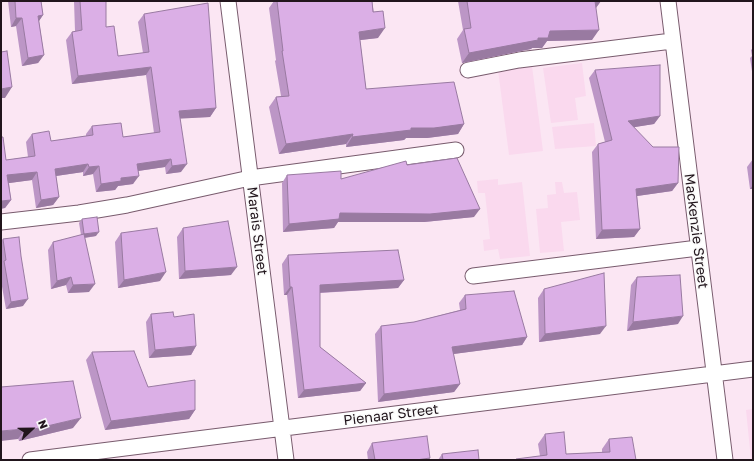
<!DOCTYPE html>
<style>
body{margin:0}
#map{position:relative;width:754px;height:461px;overflow:hidden;background:#fbe6f3;font-family:"Golos Text",sans-serif}
canvas{display:block}
.frame{position:absolute;inset:0;border:2px solid #21151c;pointer-events:none}
.north{position:absolute;left:12px;top:409px;width:40px;height:40px;-webkit-text-stroke:3px #fafafa;paint-order:stroke;rotate:68deg;font-size:11px;font-weight:700;line-height:16px;text-align:center;color:#21151c}
.north::after{content:'';display:block;margin:auto;width:14px;height:18px;background:#21151c;clip-path:polygon(50% 0,100% 100%,50% 72%,0 100%)}
</style>
<div id="map">
<canvas width="754" height="461"></canvas>
<div class="frame"></div>
<div class="north">N</div>
</div>
<script>
const context = document.querySelector('canvas').getContext('2d');
context.lineJoin = 'round';
function fill(path, color) { context.fillStyle = color; context.fill(path, 'evenodd'); }
const shape = rows => new Path2D(rows.map(r => 'M' + r).join(''));
function stroke(path, color, width, dash) { context.strokeStyle = color; context.lineWidth = width; context.lineCap = dash ? 'butt' : 'round'; context.setLineDash(dash || []); context.stroke(path); }
function label(font, color, halo, rows, align = 'center') {
  context.font = font + ' "Golos Text",sans-serif'; context.lineWidth = 3; context.setLineDash([]); context.textBaseline = 'middle'; context.strokeStyle = halo; context.fillStyle = color; for (const [text, x, y, turn = 0] of rows) {
    context.save(); context.translate(x, y); context.rotate((+turn || 0) * Math.PI / 180); context.textAlign = isNaN(turn) ? turn : align; if (halo) context.strokeText(text, 0, 0); context.fillText(text, 0, 0); context.restore();
  }
}
const built = shape([
 [582,63,586,96,575,98,578,120,551,123,543,68],
 [532,66,543,151,509,155,498,70],
 [594,123,596,146,555,149,552,127],
 [498,179,498,185,522,182,530,256,500,259,498,249,484,251,483,240,490,239,485,193,478,193,477,181],
 [555,182,562,182,564,193,577,192,580,220,561,222,564,251,540,253,536,209,548,208,547,195,556,194],
 [753,409,753,460,751,460,746,410]
]);
const minor = shape([
 [228,1,286,460],
 [668,1,725,460],
 [468,70,519,60,672,41],
 [1,222,79,213,127,205,250,178,456,150],
 [473,276,698,248],
 [30,460,753,369]
]);
const wall = shape([
 [8,1,41,1,43,15,39,21,44,55,38,63,22,66,16,26,11,27],
 [74,1,106,1,106,27,118,56,143,53,138,22,144,14,216,108,210,117,180,118,181,172,166,174,165,167,138,171,133,184,118,186,115,190,96,192,93,174,83,176,83,172,56,176,59,197,53,205,36,208,32,180,9,183,11,200,5,208,6,160,28,157,26,142,32,134,51,141,86,136,86,134,92,126,123,137,154,133,146,75,72,84,66,40,72,32,75,31],
 [274,1,372,1,378,38,360,40,366,89,464,124,458,134,427,138,406,138,404,140,346,147,346,144,279,154,269,107,276,97,281,96,275,61,276,60,269,8],
 [458,1,601,1,596,8,592,40,547,41,542,48,532,48,531,49,462,63,457,39,463,30],
 [753,48,753,78,750,58,752,56,751,50],
 [595,70,660,116,654,124,634,127,678,183,672,191,637,196,640,229,634,237,596,239,592,152,598,144,605,142,589,78],
 [753,159,753,189,750,189,747,167],
 [407,165,474,217,424,222,338,222,334,228,283,232,282,183,287,175,341,179],
 [82,219,96,236,85,238,89,292,68,293,66,285,51,289,48,250,53,242,81,235,79,223],
 [183,228,231,275,179,279,177,237],
 [121,233,160,281,118,288,115,242],
 [3,239,23,306,6,309,1,281,1,242],
 [288,255,404,280,398,288,320,293,320,347,366,383,360,391,298,398,287,295,284,295,282,264],
 [637,277,678,324,627,331,631,285],
 [544,289,600,334,539,342,538,298],
 [465,295,527,337,522,345,453,354,460,384,454,392,378,402,375,334,381,326,414,322,460,310,459,303],
 [151,314,174,317,196,346,191,355,149,358,146,322],
 [92,352,148,387,195,410,189,419,105,430,86,360],
 [1,387,73,428,19,441],
 [545,434,566,454,602,453,602,449,609,439,636,460,515,460,516,459,540,456,538,444],
 [372,443,429,460,368,460,367,452],
 [442,454,479,460,438,460]
]);
const shadedWall = shape([
 [594,1,601,1,595,9],
 [43,15,37,24,38,16],
 [16,18,22,18,16,26,11,27],
 [385,28,378,38,352,41,359,32],
 [599,30,592,40,547,41,542,48,532,48,531,49,462,63,469,53,538,38,550,31],
 [44,55,38,63,22,66,28,58],
 [151,67,146,75,72,84,78,76],
 [12,87,5,98,1,98,1,89],
 [216,108,210,117,174,119,179,111],
 [660,116,654,124,623,129,628,121],
 [464,124,458,134,427,138,406,138,404,140,346,147,352,137,411,128],
 [353,134,346,144,279,154,286,144],
 [171,159,165,167,131,172,137,164],
 [88,164,83,172,49,177,55,169],
 [187,164,181,172,166,174,172,166],
 [99,166,93,174,83,176,89,167],
 [37,172,32,180,2,184,7,175],
 [139,176,133,184,118,186,115,190,96,192,101,184,121,178],
 [678,183,672,191,630,197,636,189],
 [753,185,753,189,750,189],
 [59,197,53,205,36,208,41,200],
 [11,200,5,208,1,209,1,201],
 [480,209,474,217,424,222,338,222,334,228,283,232,289,224,340,213],
 [640,229,634,237,596,239,602,230],
 [99,232,96,236,82,238,84,234],
 [237,267,231,275,179,279,185,271],
 [166,272,160,281,118,288,124,280],
 [71,277,66,285,51,289,57,281],
 [404,280,398,288,314,293,320,285],
 [95,284,89,292,68,293,73,285],
 [290,287,292,287,287,295,284,295],
 [28,299,23,306,6,309,11,302],
 [683,316,678,324,627,331,633,322],
 [606,326,600,334,539,342,545,334],
 [527,337,522,345,446,355,452,347],
 [196,346,191,355,149,358,155,350],
 [366,383,360,391,298,398,304,390],
 [460,384,454,392,378,402,384,394],
 [195,410,189,419,105,430,111,421],
 [81,418,73,428,19,441,26,431],
 [25,429,18,439,1,441,1,431],
 [430,458,429,460,416,460]
]);
const building = shape([
 [15,1,41,1,43,15,38,16,44,55,28,58,22,18,16,18,15,1],
 [80,1,106,1,106,27,114,26,118,56,149,52,144,14,208,3,216,108,179,111,187,164,172,166,171,159,137,164,139,176,121,178,121,181,101,184,99,166,89,167,88,164,55,169,59,197,41,200,37,172,7,175,11,200,1,201,1,137,3,137,6,160,35,156,32,134,49,131,51,141,93,135,92,126,121,123,123,137,160,132,151,67,78,76,72,32,82,30,80,1],
 [277,1,372,1,373,12,383,11,385,28,359,32,366,89,454,82,464,124,434,128,411,128,411,130,352,137,353,134,286,144,276,97,289,96,282,51,283,51,277,1],
 [467,1,595,1,599,30,550,31,548,38,538,38,538,40,469,53,464,29,471,28,467,1],
 [7,51,12,87,1,89,1,52,7,51],
 [660,65,660,116,628,121,653,147,679,147,678,183,636,189,640,229,602,230,598,144,612,140,595,70,660,65],
 [457,158,480,209,430,214,340,213,339,219,289,224,287,175,341,171,341,179,406,161,407,165,457,158],
 [97,217,99,232,84,234,82,219,97,217],
 [228,221,237,267,185,271,183,228,228,221],
 [157,228,166,272,124,280,121,233,157,228],
 [84,234,95,284,73,285,71,277,57,281,53,242,84,234],
 [19,237,21,256,28,299,11,302,4,261,6,260,3,239,19,237],
 [398,250,404,280,320,285,320,347,366,383,304,390,292,287,290,287,288,255,398,250],
 [604,273,606,326,545,334,544,289,604,273],
 [680,275,683,316,633,322,637,277,680,275],
 [514,291,527,337,452,347,460,384,384,394,381,326,414,322,466,309,465,295,514,291],
 [173,312,174,317,194,314,196,346,155,350,151,314,173,312],
 [134,351,148,387,195,380,195,410,111,421,92,352,134,351],
 [73,381,81,418,26,431,25,429,1,431,1,387,73,381],
 [564,432,566,454,610,452,609,439,632,437,636,460,516,460,516,459,547,455,545,434,564,432],
 [427,436,430,458,416,460,375,460,372,443,427,436],
 [478,450,479,460,443,460,442,454,478,450]
]);
const streetNames = [
 ["Marais Street",257,231,83],
 ["Mackenzie Street",696,231,83],
 ["Pienaar Street",391,415,-7]
];
fill(built, '#fad9ee');
stroke(minor, '#785b6d', 17);
stroke(minor, '#fff', 15);
fill(wall, '#bc96c6');
fill(shadedWall, '#997aa1');
fill(building, '#dbafe6');
stroke(building, '#997aa1', 1);
label('14px', '#21151c', '#fafafa', streetNames);
</script>
